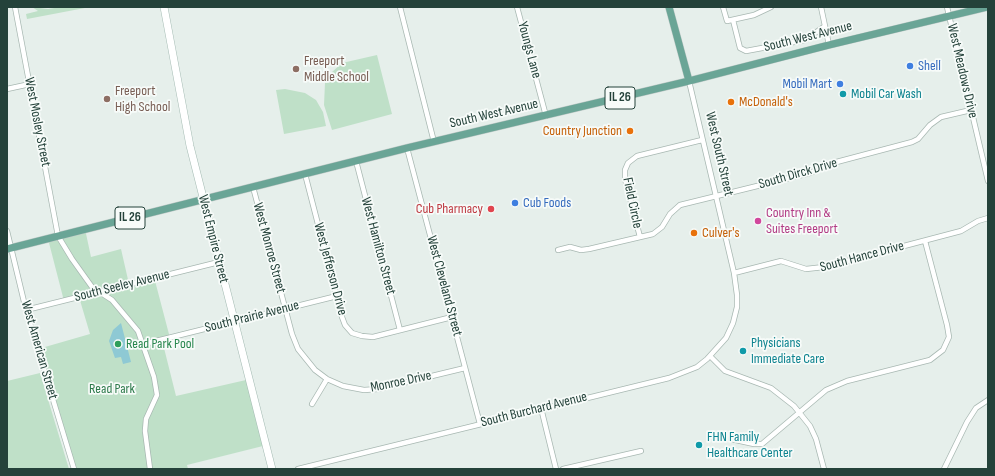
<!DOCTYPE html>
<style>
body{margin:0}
#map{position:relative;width:995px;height:476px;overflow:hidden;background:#e6efeb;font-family:"Sofia Sans Condensed",sans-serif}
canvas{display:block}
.frame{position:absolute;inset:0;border:8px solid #24423a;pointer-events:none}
</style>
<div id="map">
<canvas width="995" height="476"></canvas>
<div class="frame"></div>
</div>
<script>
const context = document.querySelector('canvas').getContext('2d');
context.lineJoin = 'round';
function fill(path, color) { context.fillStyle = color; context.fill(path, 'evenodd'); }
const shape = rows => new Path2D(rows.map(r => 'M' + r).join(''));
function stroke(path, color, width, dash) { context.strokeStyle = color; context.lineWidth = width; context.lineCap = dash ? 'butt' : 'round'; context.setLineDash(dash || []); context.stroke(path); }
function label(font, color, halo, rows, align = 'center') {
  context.font = font + ' "Sofia Sans Condensed",sans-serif'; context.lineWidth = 3.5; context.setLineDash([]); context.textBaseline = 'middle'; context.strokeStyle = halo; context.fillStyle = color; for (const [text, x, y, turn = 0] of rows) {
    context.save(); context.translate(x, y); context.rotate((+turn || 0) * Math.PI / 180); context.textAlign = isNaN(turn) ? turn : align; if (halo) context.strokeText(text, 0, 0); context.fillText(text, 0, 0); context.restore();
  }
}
const green = shape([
 [32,7,48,9,61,7,90,7,27,19,26,14,38,11],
 [377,55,392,114,332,130,324,105,325,83,332,72,342,63],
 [285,89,305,93,316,100,323,112,326,126,284,134,276,90],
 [85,229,91,257,121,249,129,284,154,277,170,338,162,340,176,396,246,380,263,446,187,465,188,469,74,469,38,349,90,334,79,297,64,301,48,239],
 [40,373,69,469,7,469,7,381]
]);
const water = shape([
 [121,323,131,362,123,364,121,357,115,358,109,341,113,330]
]);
const minor = shape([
 [15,7,58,236,72,259,92,287,112,300,138,331,154,377,157,395,146,419,145,431,150,469],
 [400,7,434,142],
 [517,7,546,116],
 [723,7,727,21,754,15,771,7],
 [821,7,829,45],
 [947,7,988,181],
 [733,20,740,48,746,51,805,40,825,26],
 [7,89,30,84],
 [407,148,480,424],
 [356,161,400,330],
 [305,174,342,317,345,325,352,333,362,336,373,337,452,317],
 [253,187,292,334,298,349,315,370,327,379,343,386,364,390,378,389,465,368],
 [7,231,26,310,74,469],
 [640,237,625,179,625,170,628,163,637,156,702,140],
 [558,250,570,247,581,250,589,249,653,234,662,227,670,214,680,205,810,173,829,164,912,142,918,139,930,125,941,117,971,110],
 [734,273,781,261,806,269,824,267,961,231,978,221,988,218],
 [26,310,219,262],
 [144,344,337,296],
 [710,356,725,371,771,388,794,406,810,426,816,439,824,469],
 [312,404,327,379],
 [541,408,556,469],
 [731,439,754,444,762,444,826,390,847,381,930,360,943,350,949,337,947,325,925,241],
 [298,469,669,378,697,367,707,359,726,338,733,323,737,307,737,295,734,273,689,81],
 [563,469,641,451],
 [944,469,967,422,976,408,988,400]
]);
const secondary = shape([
 [164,7,190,146,272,469]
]);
const primary = shape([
 [669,7,689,81],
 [7,249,407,148,689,81,829,45,987,7]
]);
const markers = [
 [910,66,4,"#3f7fe0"],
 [296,69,4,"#8d6e63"],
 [840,84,4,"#3f7fe0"],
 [843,94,4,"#0f9aa8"],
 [107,99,4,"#8d6e63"],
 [731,102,4,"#e8710a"],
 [630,131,4,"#e8710a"],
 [515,203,4,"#3f7fe0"],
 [491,209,4,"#e0444e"],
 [758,221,4,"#d1479c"],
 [694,233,4,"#e8710a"],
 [118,344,4,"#2e9e5b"],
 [743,351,4,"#0f9aa8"],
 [699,445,4,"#0f9aa8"]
];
const shields = [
 [620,98,30],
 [130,218,30]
];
const shieldNames = [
 ["IL 26",620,98],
 ["IL 26",130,218]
];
const streetNames = [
 ["South West Avenue",808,37,-14],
 ["Youngs Lane",529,50,75],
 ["West Meadows Drive",962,71,77],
 ["South West Avenue",494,114,-13],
 ["West Mosley Street",37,122,79],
 ["West South Street",719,154,77],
 ["South Dirck Drive",798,174,-16],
 ["Field Circle",632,203,78],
 ["West Empire Street",213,239,76],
 ["West Hamilton Street",378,246,75],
 ["West Monroe Street",269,248,75],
 ["South Hance Drive",862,257,-15],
 ["West Jefferson Drive",330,269,75],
 ["South Seeley Avenue",122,286,-14],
 ["West Cleveland Street",444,286,75],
 ["South Prairie Avenue",252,317,-14],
 ["West American Street",39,350,74],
 ["Monroe Drive",401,382,-12],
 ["South Burchard Avenue",534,410,-14]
];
const educationNames = [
 ["Freeport",304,61],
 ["Middle School",304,77],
 ["Freeport",115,91],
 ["High School",115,107]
];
const shopNames = [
 ["Shell",918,66],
 ["Mobil Mart",832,84,"right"],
 ["Cub Foods",523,203]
];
const cultureNames = [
 ["Mobil Car Wash",851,94],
 ["Physicians",751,343],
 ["Immediate Care",751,359],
 ["FHN Family",707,437],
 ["Healthcare Center",707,453]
];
const foodNames = [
 ["McDonald's",739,102],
 ["Country Junction",622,131,"right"],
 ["Culver's",702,233]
];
const healthNames = [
 ["Cub Pharmacy",483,209]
];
const hotelNames = [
 ["Country Inn &",766,213],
 ["Suites Freeport",766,229]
];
const leisureNames = [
 ["Read Park Pool",126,344]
];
const parkNames = [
 ["Read Park",112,389]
];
fill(green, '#bfe0c8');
fill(water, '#8ec9d4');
stroke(minor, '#a8b8b2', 6);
stroke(secondary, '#a4bbb3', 8);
stroke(primary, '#c2cac8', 8);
stroke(minor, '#fff', 4.5);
stroke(secondary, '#fff', 7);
stroke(primary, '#6aa596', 7);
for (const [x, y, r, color] of markers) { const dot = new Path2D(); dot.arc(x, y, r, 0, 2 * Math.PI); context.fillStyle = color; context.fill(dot); stroke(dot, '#f7fbf9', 1.5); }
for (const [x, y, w] of shields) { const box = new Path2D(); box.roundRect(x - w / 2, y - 11, w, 22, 3); context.fillStyle = '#f7fbf9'; context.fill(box); stroke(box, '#24423a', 1); }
label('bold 13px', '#24423a', null, shieldNames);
label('14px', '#24423a', '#f7fbf9', streetNames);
label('14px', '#785e54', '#f7fbf9', educationNames, 'left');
label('14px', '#366cbe', '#f7fbf9', shopNames, 'left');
label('14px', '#0d838f', '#f7fbf9', cultureNames, 'left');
label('14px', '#c56008', '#f7fbf9', foodNames, 'left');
label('14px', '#be3a42', '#f7fbf9', healthNames, 'right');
label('14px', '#b23c85', '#f7fbf9', hotelNames, 'left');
label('14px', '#27864d', '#f7fbf9', leisureNames, 'left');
label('14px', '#2d7a4b', '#f7fbf9', parkNames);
</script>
